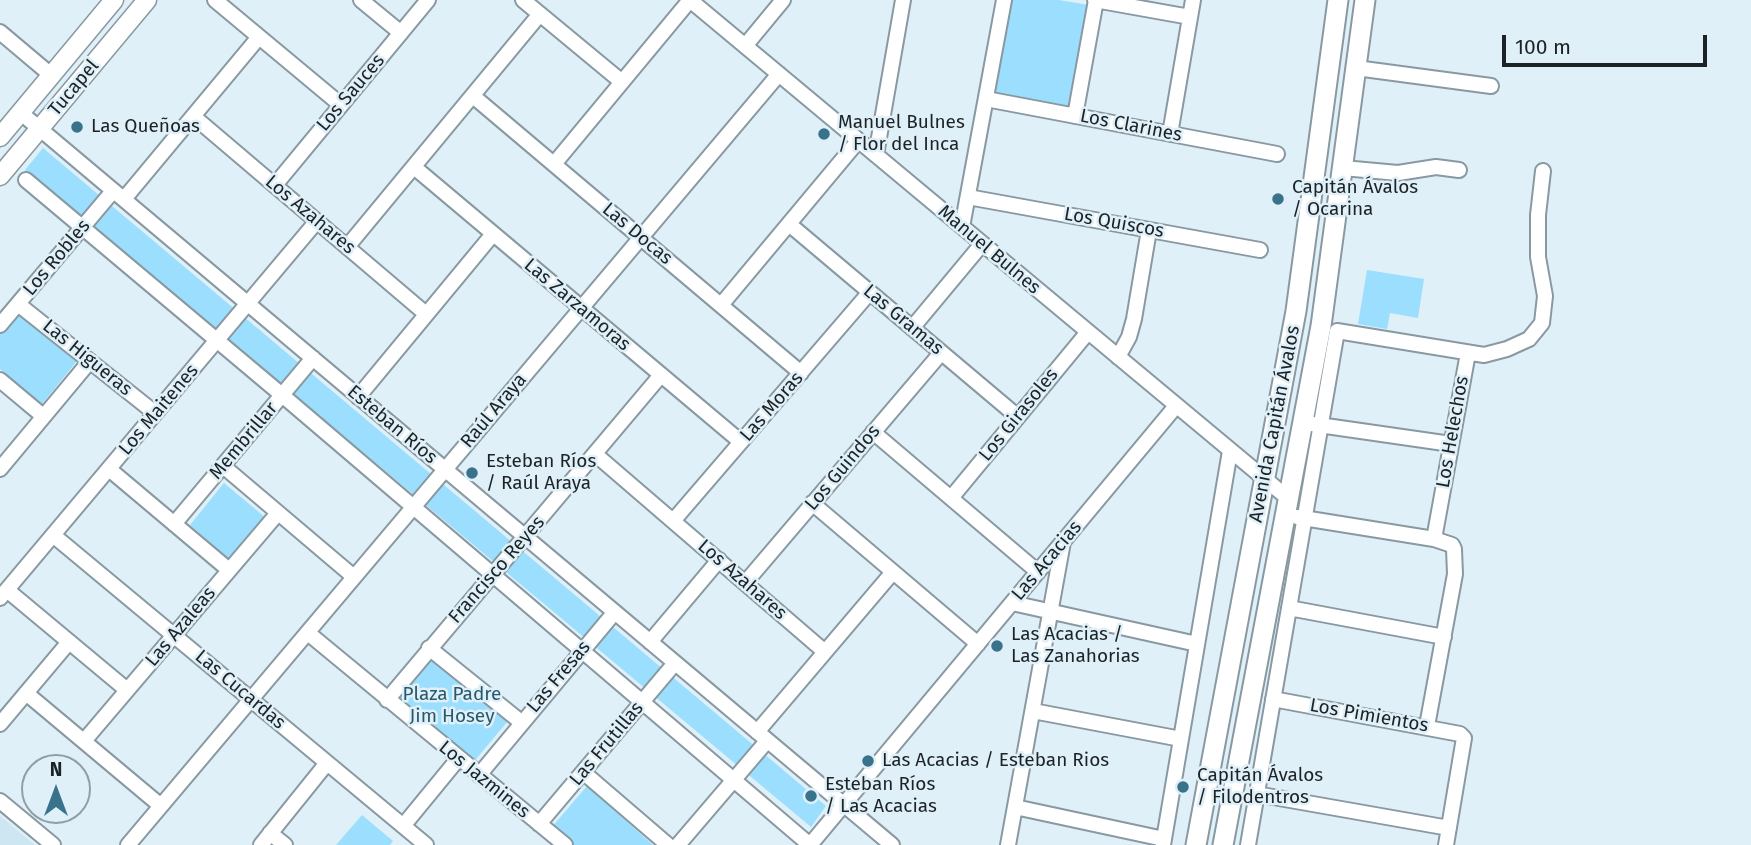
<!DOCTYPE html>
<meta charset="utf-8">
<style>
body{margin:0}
#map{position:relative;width:1751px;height:845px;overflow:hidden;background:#dff0f8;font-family:"Fira Sans",sans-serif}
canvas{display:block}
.north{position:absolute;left:21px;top:754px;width:70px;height:70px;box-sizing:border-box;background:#dff0f8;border:2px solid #919ea4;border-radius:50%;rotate:0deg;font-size:19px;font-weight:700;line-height:28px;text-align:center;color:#1c2225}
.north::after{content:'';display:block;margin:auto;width:24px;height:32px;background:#38728b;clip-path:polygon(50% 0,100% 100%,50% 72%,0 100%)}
.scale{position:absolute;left:1502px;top:35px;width:205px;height:32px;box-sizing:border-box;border:4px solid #1c2225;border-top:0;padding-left:9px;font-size:21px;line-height:24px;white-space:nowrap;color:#1c2225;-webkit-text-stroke:5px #dff0f8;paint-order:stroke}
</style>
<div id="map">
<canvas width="1751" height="845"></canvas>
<div class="north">N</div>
<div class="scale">100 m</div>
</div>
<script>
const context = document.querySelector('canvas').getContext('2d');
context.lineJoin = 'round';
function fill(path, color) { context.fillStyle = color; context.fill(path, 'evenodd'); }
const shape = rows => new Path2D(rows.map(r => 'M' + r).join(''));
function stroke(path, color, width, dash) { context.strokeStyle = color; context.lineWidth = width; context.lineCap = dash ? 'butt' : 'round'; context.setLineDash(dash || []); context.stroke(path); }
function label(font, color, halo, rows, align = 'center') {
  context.font = font + ' "Fira Sans",sans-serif'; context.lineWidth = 5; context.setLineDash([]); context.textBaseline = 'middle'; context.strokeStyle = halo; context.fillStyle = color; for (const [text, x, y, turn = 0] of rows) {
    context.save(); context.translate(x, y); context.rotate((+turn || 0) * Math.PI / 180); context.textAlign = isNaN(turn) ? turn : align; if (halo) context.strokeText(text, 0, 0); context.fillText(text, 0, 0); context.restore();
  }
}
const built = shape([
 [0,816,35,845,0,845]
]);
const green = shape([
 [1008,0,1059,0,1089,5,1070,107,991,92],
 [43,148,826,806,811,827,25,170],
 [1367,270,1424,279,1418,318,1390,313,1387,329,1358,324],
 [16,311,77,361,42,404,0,369,0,330],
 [224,483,266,518,232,562,190,525],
 [433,648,513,715,471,765,390,698],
 [587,786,653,845,571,845,551,828],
 [362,815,393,841,390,845,336,845]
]);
const minor = shape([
 [215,0,341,105],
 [361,0,401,33],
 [523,0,622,82],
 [690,0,1289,499],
 [1095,0,1190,17],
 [0,32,51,75],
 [745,46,783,0],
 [1356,68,1491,86],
 [473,96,801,373],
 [986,99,1277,154],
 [21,113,892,845],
 [193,116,426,314],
 [1075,116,1096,0],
 [1170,134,1193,0],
 [876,155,903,0],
 [554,164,690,0],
 [414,167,741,442],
 [1343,168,1398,173,1436,167,1459,170],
 [26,180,282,395,810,845],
 [275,185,428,0],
 [968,197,1260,250],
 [124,199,259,37],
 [789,224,1018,417],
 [962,227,1004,0],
 [347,247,540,14],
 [18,304,155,413],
 [721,305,858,141],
 [0,325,113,191],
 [912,328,982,244],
 [1118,357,1129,337,1134,319,1149,230],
 [0,380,43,416],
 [358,397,493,234],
 [1312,424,1451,444],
 [873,432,1038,572],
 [595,454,825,652],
 [223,466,354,577],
 [0,469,90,361],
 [109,469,229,570],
 [951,498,1088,332],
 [812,503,978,644],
 [1297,517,1434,539,1452,545,1454,549,1455,574,1427,726],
 [673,521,870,292],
 [174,524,313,358],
 [53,535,426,845],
 [1434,539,1468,353],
 [745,583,941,353],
 [7,590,127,690],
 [0,598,317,221],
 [1012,603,1197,644],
 [1289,608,1444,637],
 [308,633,565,845],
 [650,642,719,560],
 [429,648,521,722],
 [26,693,161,806],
 [1273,699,1460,734,1464,738,1446,845],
 [387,700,661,375],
 [1033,711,1181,739],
 [0,724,69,642],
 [757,732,893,572],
 [84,741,278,513],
 [583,772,668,845],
 [479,775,614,613],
 [1256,794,1449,828],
 [0,801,53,845],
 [1015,807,1164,839],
 [539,824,675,663],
 [403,826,458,759],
 [270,833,285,845],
 [128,845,779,74],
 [261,845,327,763],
 [678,845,767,741],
 [810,845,1176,406],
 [1008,845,1063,542],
 [1163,845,1230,451],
 [1248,845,1337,331,1484,355,1507,349,1529,339,1542,323,1545,296,1538,257,1538,215,1543,171]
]);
const major = shape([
 [0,137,114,0],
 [0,176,147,0]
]);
const highway = shape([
 [1196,845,1296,311,1338,0],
 [1223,845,1321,326,1365,0]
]);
const markers = [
 [77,127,7,"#38728b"],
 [824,134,7,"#38728b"],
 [1278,199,7,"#38728b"],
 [472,473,7,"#38728b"],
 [997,646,7,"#38728b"],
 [868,761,7,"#38728b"],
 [1183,787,7,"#38728b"],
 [811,796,7,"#38728b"]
];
const streetNames = [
 ["Tucapel",74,88,-50],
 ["Los Sauces",351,93,-50],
 ["Los Clarines",1131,126,11],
 ["Los Azahares",310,215,40],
 ["Los Quiscos",1114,223,10],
 ["Las Docas",637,234,40],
 ["Manuel Bulnes",989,250,40],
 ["Los Robles",57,258,-50],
 ["Las Zarzamoras",577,305,40],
 ["Las Gramas",903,320,40],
 ["Las Higueras",87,358,39],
 ["Las Moras",772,407,-49],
 ["Los Maitenes",159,410,-50],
 ["Raúl Araya",494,411,-50],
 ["Los Girasoles",1019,415,-51],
 ["Avenida Capitán Ávalos",1275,424,-79],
 ["Esteban Ríos",392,425,40],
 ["Los Helechos",1453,432,-80],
 ["Membrillar",244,441,-50],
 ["Los Guindos",843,468,-50],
 ["Las Acacias",1047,561,-50],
 ["Francisco Reyes",497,570,-49],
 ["Los Azahares",742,580,41],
 ["Las Azaleas",181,627,-50],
 ["Las Fresas",559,677,-50],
 ["Las Cucardas",240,690,40],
 ["Los Pimientos",1369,716,10],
 ["Las Frutillas",607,744,-50],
 ["Los Jazmines",484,780,39]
];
const poiNames = [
 ["Manuel Bulnes",838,123],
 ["/ Flor del Inca",838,145],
 ["Las Queñoas",91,127],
 ["Capitán Ávalos",1292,188],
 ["/ Ocarina",1292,210],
 ["Esteban Ríos",486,462],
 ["/ Raúl Araya",486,484],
 ["Las Acacias /",1011,635],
 ["Las Zanahorias",1011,657],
 ["Las Acacias / Esteban Rios",882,761],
 ["Capitán Ávalos",1197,776],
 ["/ Filodentros",1197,798],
 ["Esteban Ríos",825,785],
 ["/ Las Acacias",825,807]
];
const parkNames = [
 ["Plaza Padre",452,695],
 ["Jim Hosey",452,717]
];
fill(built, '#cde6f2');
fill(green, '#9bdefd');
stroke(minor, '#8999a1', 18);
stroke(major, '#8999a1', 21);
stroke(highway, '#8999a1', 23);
stroke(minor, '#fff', 14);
stroke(major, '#fff', 18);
stroke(highway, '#fff', 19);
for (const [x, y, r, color] of markers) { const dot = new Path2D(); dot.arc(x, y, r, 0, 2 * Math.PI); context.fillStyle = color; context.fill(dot); stroke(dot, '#dff0f8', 2.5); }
label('19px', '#1c2225', '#dff0f8', streetNames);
label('19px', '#1c2225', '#dff0f8', poiNames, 'left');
label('19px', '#28586c', '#dff0f8', parkNames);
</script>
